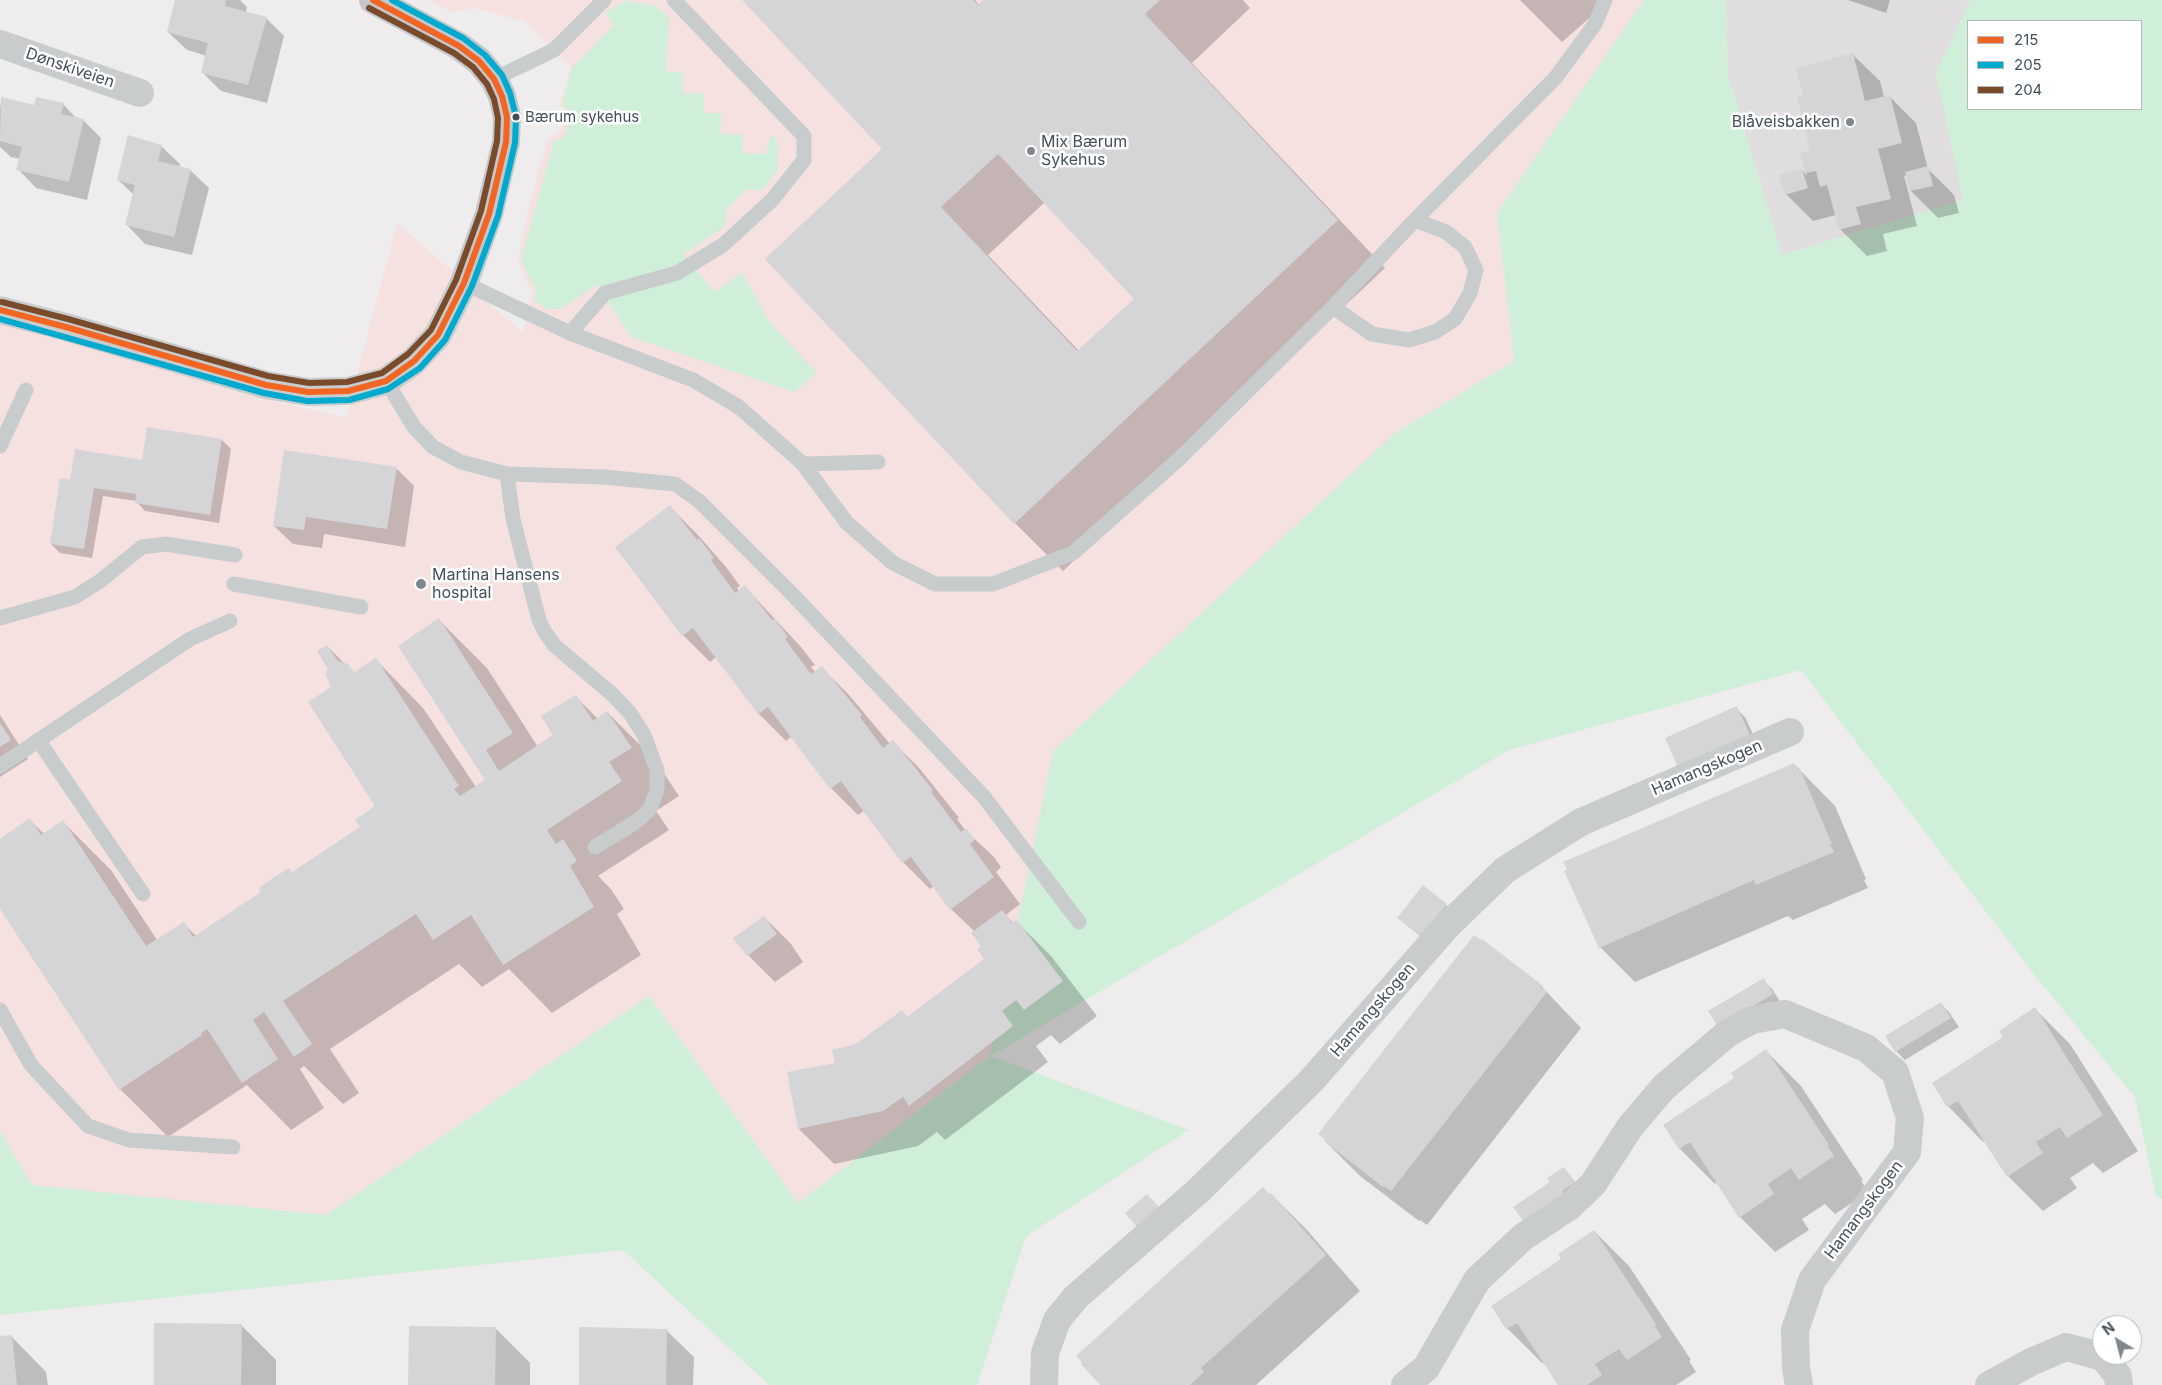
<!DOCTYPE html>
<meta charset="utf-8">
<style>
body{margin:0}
#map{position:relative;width:2162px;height:1385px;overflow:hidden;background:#eeecec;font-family:Inter,sans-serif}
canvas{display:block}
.legend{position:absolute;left:1967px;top:20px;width:175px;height:90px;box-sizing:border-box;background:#fff;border:1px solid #b4b9bd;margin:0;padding:6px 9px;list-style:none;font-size:15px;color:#43505a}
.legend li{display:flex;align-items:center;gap:10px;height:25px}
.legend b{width:25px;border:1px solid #b4b9bd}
.north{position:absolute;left:2092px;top:1315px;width:50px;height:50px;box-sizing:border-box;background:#fff;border:1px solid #b4b9bd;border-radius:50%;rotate:323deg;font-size:14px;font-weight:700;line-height:20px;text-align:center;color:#43505a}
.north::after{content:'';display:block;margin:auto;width:18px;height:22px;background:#7f878d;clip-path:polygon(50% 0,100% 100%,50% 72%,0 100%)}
</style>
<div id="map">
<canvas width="2162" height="1385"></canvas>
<ul class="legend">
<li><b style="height:6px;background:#f26522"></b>215</li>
<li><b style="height:6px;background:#00a9ce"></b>205</li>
<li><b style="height:6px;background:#7a4b2a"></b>204</li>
</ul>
<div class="north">N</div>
</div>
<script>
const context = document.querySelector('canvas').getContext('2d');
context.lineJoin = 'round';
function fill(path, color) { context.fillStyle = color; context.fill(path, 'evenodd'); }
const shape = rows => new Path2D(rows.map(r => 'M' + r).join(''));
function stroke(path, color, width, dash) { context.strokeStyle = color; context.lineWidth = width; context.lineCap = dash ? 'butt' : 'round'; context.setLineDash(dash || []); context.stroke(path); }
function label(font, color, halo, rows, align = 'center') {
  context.font = font + ' Inter,sans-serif'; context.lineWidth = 5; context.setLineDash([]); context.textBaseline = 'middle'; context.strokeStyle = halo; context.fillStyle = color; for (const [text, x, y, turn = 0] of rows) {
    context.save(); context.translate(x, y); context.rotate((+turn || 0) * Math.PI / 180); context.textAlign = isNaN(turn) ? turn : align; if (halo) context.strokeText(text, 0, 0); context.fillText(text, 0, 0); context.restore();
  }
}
const education = shape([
 [1726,0,1971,0,1936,73,1964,200,1782,255,1728,76]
]);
const medical = shape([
 [429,0,1667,0,1497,213,1514,361,1395,433,1107,941,990,1056,798,1203,649,996,326,1215,32,1185,0,1131,0,311,240,393,346,418,397,223,523,333,532,292,518,261,529,206,548,139,563,129,565,109,560,105,571,67,524,21,473,8,452,12]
]);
const green = shape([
 [1644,0,1726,0,1728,76,1782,255,1963,200,1936,73,1971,0,2162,0,2162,1199,2156,1196,2135,1097,2036,977,1801,670,1509,750,991,1056,1189,1130,1026,1236,977,1385,769,1385,623,1250,0,1315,0,1131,32,1185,326,1215,649,996,798,1203,990,1056,1053,751,1395,433,1514,361,1497,213],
 [1968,21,2141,21,2141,109,1968,109],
 [626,1,653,5,669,17,666,71,683,72,683,93,704,94,704,113,721,113,721,134,743,135,742,153,766,154,771,135,777,140,778,170,762,191,747,189,726,210,725,226,683,255,715,292,742,273,770,323,817,373,794,392,631,337,597,284,562,309,548,309,534,301,536,290,521,260,554,141,564,138,573,112,562,106,572,68,614,25,605,13]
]);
const shadow = shape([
 [177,0,240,0,247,7,246,13,266,18,284,36,267,103,221,91,202,72,207,56,187,50,168,32],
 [744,0,975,0,979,5,984,0,1243,0,1250,8,1192,63,1385,268,1063,571,1015,523,884,149],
 [1045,202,1136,299,1079,351,988,255],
 [1520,0,1610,0,1562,42],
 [1848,0,1890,0,1886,13],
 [1852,54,1880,81,1884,97,1889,96,1916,123,1928,169,1954,195,1959,213,1938,218,1911,191,1907,175,1904,176,1917,226,1883,234,1887,251,1867,256,1840,229,1836,215,1813,221,1786,194,1802,170,1807,176,1801,153,1812,150,1805,96],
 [2,99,35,107,63,104,77,119,83,120,101,138,87,200,36,188,18,169,20,159,11,157,0,147,0,107],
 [161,146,180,164,179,167,190,170,209,188,192,255,145,244,127,225,134,195,118,180],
 [148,428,222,440,231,449,219,523,145,511,136,501,103,496,92,558,60,553,51,544,71,482,143,461],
 [396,468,414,486,405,547,324,534,322,548,293,544,274,526],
 [670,507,697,534,726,567,740,586,737,588,739,591,745,587,801,647,815,665,811,667,816,673,822,668,849,695,890,744,893,742,920,769,959,818,957,819,965,830,993,856,1001,867,996,872,1020,904,1006,915,1013,923,1016,921,1051,956,1097,1016,1060,1044,1051,1035,1036,1046,1048,1062,945,1140,937,1132,918,1146,834,1164,799,1129,836,1063,857,1045,908,1018,986,959,983,946,975,932,951,909,934,886,930,889,903,862,864,811,858,815,831,788,792,736,786,741,759,714,716,657,710,662,683,635],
 [439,620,487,668,538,747,555,735,576,697,598,719,607,712,655,760,679,796,656,811,669,830,598,876,611,889,624,909,617,914,641,955,552,1013,509,969,482,987,459,964,330,1049,359,1093,343,1104,304,1066,300,1069,324,1108,291,1130,247,1085,168,1137,120,1089,0,906,0,840,30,820,44,834,63,822,111,870,157,940,184,924,196,936,362,828,377,806,333,687,327,646,354,673,376,660,423,708,476,787,486,780],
 [1736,708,1745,717,1760,749,1681,772],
 [0,715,28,759,0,777],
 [1794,764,1835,806,1866,879,1864,880,1868,888,1793,920,1788,916,1635,982,1600,947],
 [1446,905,1455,913,1430,944,1398,918],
 [764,917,791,944,803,962,775,982,748,955],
 [1482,940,1541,986,1581,1028,1427,1225,1420,1220,1419,1221,1360,1176,1325,1141],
 [1763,980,1772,989,1781,1003,1719,1027],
 [1940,1003,1949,1012,1959,1027,1905,1060,1896,1051],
 [2035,1009,2070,1044,2138,1151,2103,1173,2093,1163,2070,1178,2077,1188,2043,1211,2008,1176,1985,1140,1983,1142,1948,1106,2005,1037],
 [1766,1051,1801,1086,1863,1180,1861,1181,1869,1192,1835,1214,1825,1204,1802,1219,1809,1230,1775,1252,1740,1217,1717,1182,1715,1184,1680,1149,1736,1079],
 [1564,1168,1583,1192,1570,1200,1551,1183],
 [1271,1194,1306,1229,1360,1291,1256,1385,1101,1385],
 [1594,1231,1629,1266,1691,1360,1689,1361,1696,1372,1676,1385,1559,1385,1544,1362,1542,1363,1507,1328,1563,1259],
 [241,1325,276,1360,276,1385,155,1385],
 [495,1328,530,1363,530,1385,410,1385],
 [666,1330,694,1357,693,1385,580,1385],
 [11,1336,46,1372,48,1385,0,1385,0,1338]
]);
const building = shape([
 [175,0,226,0,225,6,267,17,248,85,201,73,208,43,167,32],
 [742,0,973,0,978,5,983,0,1160,0,1145,14,1338,220,1014,524,765,259,882,149],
 [998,154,1134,299,1077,351,941,207],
 [1853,53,1865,101,1890,95,1902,143,1878,149,1891,199,1856,207,1861,224,1839,230,1827,185,1820,187,1816,171,1805,173,1800,153,1810,150,1797,97,1803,95,1796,68],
 [1,97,34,105,36,97,64,103,61,114,84,119,69,182,16,170,22,147,0,141],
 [128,135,162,145,158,161,191,169,174,237,125,225,135,185,117,180],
 [1928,166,1933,186,1910,191,1905,172],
 [1802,169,1808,188,1785,195,1779,175],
 [147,427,222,439,210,515,135,503,136,494,94,488,84,549,50,544,60,478,70,480,75,449,142,460],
 [284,450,397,467,387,529,306,517,304,530,273,526],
 [670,505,697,540,699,538,714,558,711,560,735,593,745,585,772,620,774,618,788,637,785,639,811,674,822,666,862,715,860,717,883,748,893,740,933,790,931,792,961,832,966,828,975,840,970,844,994,877,950,910,911,857,902,863,841,781,830,789,768,707,758,714,693,628,682,636,615,547],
 [439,618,513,733,486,750,499,771,553,735,541,716,576,695,593,721,607,711,632,748,609,762,622,781,547,830,556,844,563,839,577,861,570,866,594,907,503,965,471,915,433,940,416,914,283,1001,312,1044,294,1057,264,1012,253,1020,278,1059,242,1083,207,1029,201,1033,202,1035,119,1090,0,909,0,839,30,818,41,835,63,820,146,946,184,922,193,937,261,892,259,888,273,878,289,868,292,872,360,827,355,820,375,806,308,702,331,687,326,675,328,669,317,651,327,645,338,661,348,664,354,672,376,658,459,786,454,789,460,796,485,780,398,646],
 [1737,706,1752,740,1680,772,1665,738],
 [0,723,11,740,0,747],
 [1794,763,1798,770,1800,769,1832,844,1830,844,1834,852,1756,885,1754,880,1599,948,1564,871,1567,870,1563,862],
 [1423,885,1447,904,1421,936,1397,918],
 [1002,910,1012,923,1016,919,1063,981,1024,1010,1016,1000,1002,1011,1013,1026,909,1106,903,1097,883,1111,798,1129,787,1072,835,1063,832,1050,856,1044,902,1010,907,1017,984,959,977,949,981,946,971,933],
 [764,916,777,934,747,956,733,938],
 [1474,935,1481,940,1482,939,1542,985,1540,987,1547,992,1391,1191,1384,1186,1383,1187,1324,1141,1325,1139,1318,1134],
 [1764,978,1773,994,1718,1027,1708,1011],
 [1941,1002,1951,1018,1895,1052,1885,1036],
 [2035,1007,2103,1115,2067,1138,2060,1127,2036,1142,2043,1153,2007,1177,1958,1101,1947,1107,1932,1083,2003,1037,1999,1031],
 [1766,1049,1829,1145,1827,1145,1834,1156,1799,1180,1791,1168,1768,1184,1774,1194,1739,1218,1690,1142,1679,1149,1663,1125,1734,1078,1731,1073],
 [1564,1167,1575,1182,1562,1191,1565,1195,1524,1222,1513,1207,1550,1182,1547,1178],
 [1263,1187,1269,1194,1271,1193,1326,1255,1201,1368,1204,1372,1190,1385,1100,1385,1081,1364,1082,1362,1076,1356],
 [1147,1194,1160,1208,1138,1228,1125,1213],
 [1594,1230,1656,1324,1655,1326,1662,1337,1627,1360,1619,1349,1595,1364,1602,1375,1587,1385,1558,1385,1517,1323,1506,1329,1491,1306,1561,1259,1558,1254],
 [154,1323,242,1324,241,1385,154,1385],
 [409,1326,496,1327,495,1385,408,1385],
 [579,1327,667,1329,666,1385,579,1385],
 [12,1335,17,1385,0,1385,0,1336]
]);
const service = shape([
 [494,79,554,50,604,0],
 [464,283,570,333,693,380,739,407,803,464,847,523,893,563,935,584,993,584,1073,553,1178,460,1333,307,1415,220,1556,77,1595,24,1605,0],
 [1333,307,1372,334,1409,340,1435,332,1455,319,1470,293,1476,270,1465,247,1446,232,1415,220],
 [570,333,605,293,677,273,723,245,772,200,804,160,804,136,674,0],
 [386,381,414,427,433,447,461,462,507,474,604,477,675,484,699,501,793,595,984,797,1079,922],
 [0,446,26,390],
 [803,464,878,462],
 [507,474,513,519,539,620,545,632,554,645,613,695,630,713,644,735,657,770,657,790,650,809,637,821,595,847],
 [234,584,361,607],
 [0,618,75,597,100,581,142,547,166,544,235,555],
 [38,740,143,894],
 [0,766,190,639,230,621],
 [0,1010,31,1065,88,1126,129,1140,233,1147]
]);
const minor = shape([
 [0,44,140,93],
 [1044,1385,1045,1353,1057,1320,1076,1297,1198,1191,1311,1081,1447,926,1505,870,1581,822,1790,732],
 [1405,1385,1426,1368,1477,1280,1523,1237,1570,1206,1593,1184,1630,1127,1664,1087,1728,1033,1752,1020,1785,1014,1866,1048,1895,1072,1910,1118,1907,1152,1812,1280,1795,1330,1796,1368,1799,1385],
 [1989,1385,2031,1362,2066,1347,2103,1357,2118,1376,2119,1385]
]);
const tertiary = shape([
 [0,310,66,327,266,385,308,392,348,391,386,381,414,361,438,335,464,283]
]);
const primary = shape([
 [373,0,459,46,479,61,494,79,502,96,507,117,506,142,489,214,464,283]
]);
const bus1 = shape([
 [0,310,66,327,266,385,308,392,348,391,386,381,414,361,438,335,464,283,489,214,506,142,507,117,502,96,494,79,479,61,459,46,373,0]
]);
const bus2 = shape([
 [0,319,264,393,307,401,349,400,388,389,420,368,445,340,472,286,498,216,515,143,516,117,510,93,502,75,485,55,463,38,392,0]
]);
const bus3 = shape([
 [2,302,68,319,268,376,309,383,347,382,382,373,408,354,431,330,456,280,481,211,497,141,498,118,494,99,487,84,473,67,454,53,369,8]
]);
const markers = [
 [516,117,4.5,"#43505a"],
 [1850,122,5,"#7f878d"],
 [1031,151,5,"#7f878d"],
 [421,584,6,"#7f878d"]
];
const busNames = [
 ["Bærum sykehus",525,117]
];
const streetNames = [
 ["Dønskiveien",70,68,19],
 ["Hamangskogen",1707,768,-23],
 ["Hamangskogen",1373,1010,-49],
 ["Hamangskogen",1864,1210,-53]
];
const poiNames = [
 ["Blåveisbakken",1840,122,"right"],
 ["Mix Bærum",1041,142],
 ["Sykehus",1041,160],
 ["Martina Hansens",432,575],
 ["hospital",432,593]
];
fill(education, '#dfddde');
fill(medical, '#f6e1e1');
fill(green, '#cfefd8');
fill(shadow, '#0003');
fill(building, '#d5d4d7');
stroke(service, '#c8cccd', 15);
stroke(minor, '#c8cccd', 28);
stroke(tertiary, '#c8cccd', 28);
stroke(primary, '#c4c8cc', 28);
stroke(bus1, '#f26522', 6);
stroke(bus2, '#00a9ce', 6);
stroke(bus3, '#7a4b2a', 6);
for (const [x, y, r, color] of markers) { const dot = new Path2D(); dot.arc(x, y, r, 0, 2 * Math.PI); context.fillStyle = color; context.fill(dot); stroke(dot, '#fff', 2); }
label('15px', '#43505a', '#fff', busNames, 'left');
label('16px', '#43505a', '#fff', streetNames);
label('16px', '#43505a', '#fff', poiNames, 'left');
</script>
